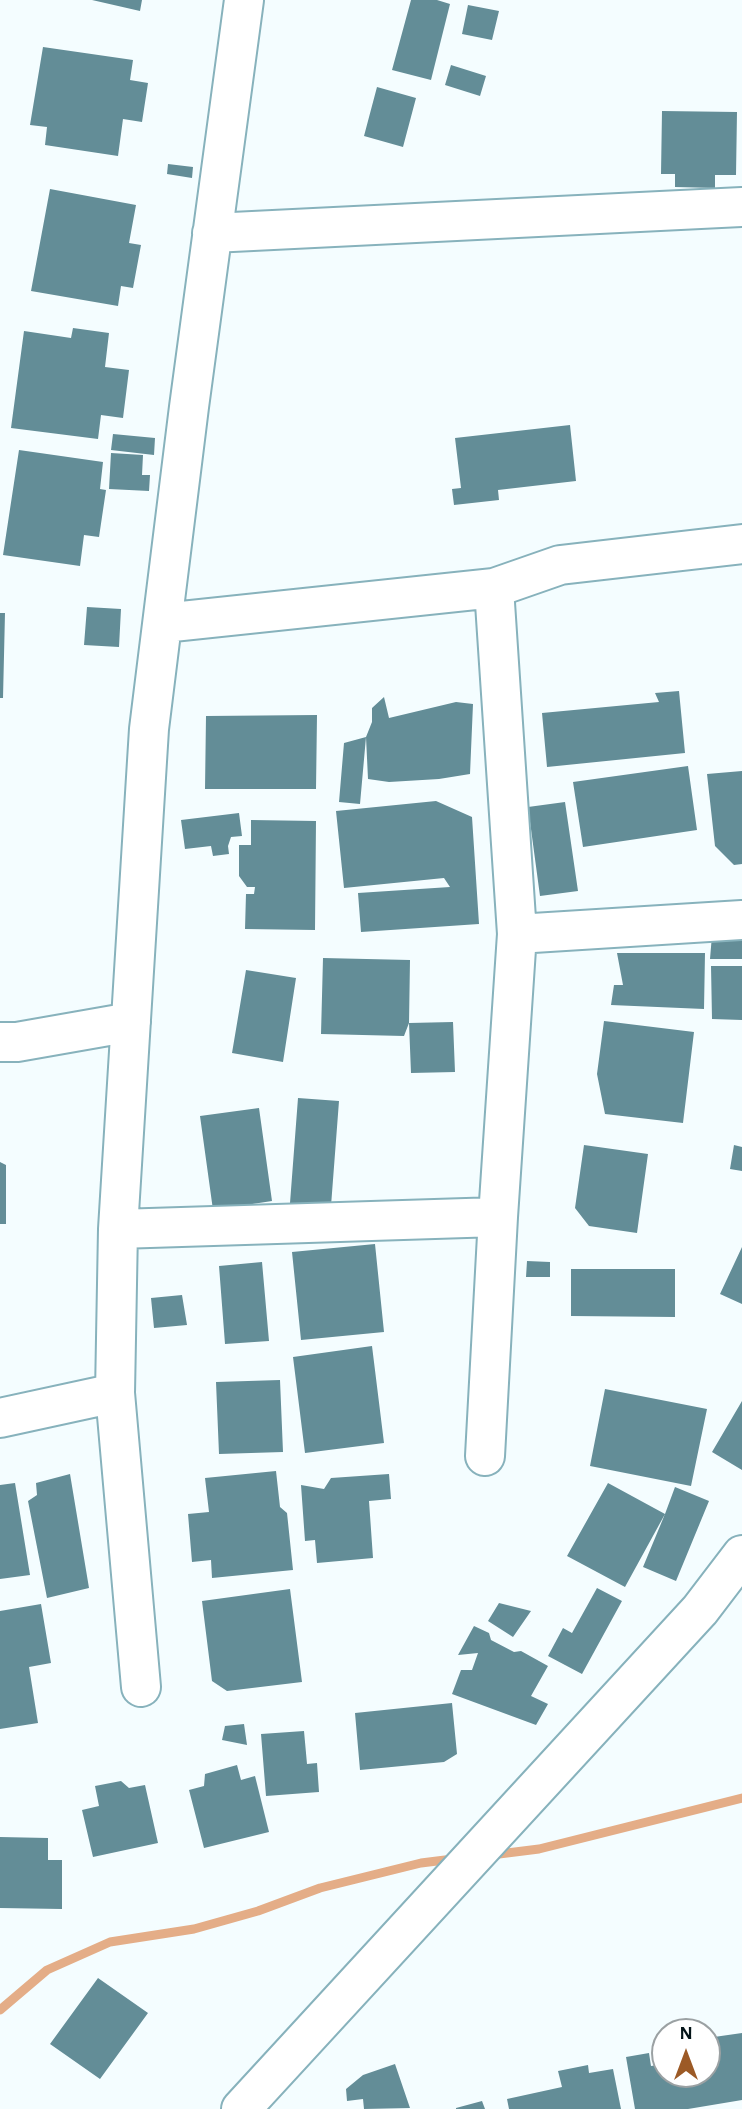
<!DOCTYPE html>
<style>
body{margin:0}
#map{position:relative;width:742px;height:2109px;overflow:hidden;background:#f4fdff;font-family:"Alegreya Sans",sans-serif}
canvas{display:block}
.north{position:absolute;left:651px;top:2018px;width:70px;height:70px;box-sizing:border-box;background:#fff;border:2px solid #9ba1a3;border-radius:50%;rotate:0deg;font-size:19px;font-weight:700;line-height:28px;text-align:center;color:#041418}
.north::after{content:'';display:block;margin:auto;width:24px;height:32px;background:#9c5a26;clip-path:polygon(50% 0,100% 100%,50% 72%,0 100%)}
</style>
<div id="map">
<canvas width="742" height="2109"></canvas>
<div class="north">N</div>
</div>
<script>
const context = document.querySelector('canvas').getContext('2d');
context.lineJoin = 'round';
const shape = rows => new Path2D(rows.map(r => 'M' + r).join(''));
function stroke(path, color, width, dash) { context.strokeStyle = color; context.lineWidth = width; context.lineCap = dash ? 'butt' : 'round'; context.setLineDash(dash || []); context.stroke(path); }
function fill(path, color) { context.fillStyle = color; context.fill(path, 'evenodd'); }
const stream = shape([
 [491,1855,539,1849,742,1798],
 [0,2010,47,1970,110,1942,194,1929,258,1911,320,1888,421,1863,453,1859]
]);
const building = shape([
 [92,0,142,0,140,11],
 [411,0,437,0,450,4,431,80,392,70],
 [468,5,499,11,492,40,462,34],
 [43,47,133,60,130,80,148,83,142,122,123,119,118,156,45,145,47,127,30,125],
 [451,65,486,76,480,96,445,85],
 [377,87,416,98,403,147,364,136],
 [662,111,737,112,736,175,715,175,715,188,675,187,675,174,661,174],
 [168,164,193,167,192,178,167,174],
 [50,189,136,205,129,243,141,245,133,288,121,286,118,306,31,291],
 [73,328,109,333,105,367,129,370,123,418,101,415,98,439,11,428,24,331,71,338],
 [570,425,576,481,498,490,499,500,454,505,452,489,461,488,455,438],
 [113,434,155,438,154,455,111,450],
 [19,450,103,462,100,489,106,490,99,537,84,535,80,566,3,555],
 [111,453,143,455,142,475,150,475,149,491,109,489],
 [87,607,121,609,119,647,84,645],
 [0,613,5,613,3,698,0,698],
 [679,691,685,753,547,767,542,713,659,702,655,693],
 [384,697,389,718,456,702,473,704,470,774,439,779,389,782,368,779,366,737,372,722,372,708],
 [317,715,316,789,205,789,206,716],
 [366,737,360,804,339,802,344,743],
 [688,766,697,830,583,847,573,782],
 [742,771,742,864,734,865,715,846,707,774],
 [436,801,472,817,479,924,361,932,358,893,450,887,444,878,344,888,336,811],
 [565,802,578,891,540,896,528,807],
 [239,813,242,836,231,837,228,846,229,854,213,856,211,846,185,849,181,820],
 [251,820,316,821,315,930,245,929,246,894,254,894,255,887,247,887,239,876,239,845,251,845],
 [742,934,742,959,710,959,712,935],
 [617,953,705,953,704,1009,611,1005,614,985,623,985],
 [323,958,410,960,409,1023,404,1036,321,1034],
 [711,966,742,966,742,1020,712,1019],
 [246,970,296,978,283,1062,232,1053],
 [604,1021,694,1032,683,1123,605,1114,597,1074],
 [453,1022,455,1072,411,1073,409,1023],
 [298,1098,339,1101,331,1206,290,1203],
 [259,1108,272,1201,213,1210,200,1116],
 [584,1145,648,1154,637,1233,589,1226,575,1208],
 [734,1145,742,1147,742,1171,730,1169],
 [0,1162,6,1165,6,1224,0,1224],
 [375,1244,384,1332,301,1340,292,1252],
 [742,1247,742,1304,720,1294],
 [527,1261,550,1262,550,1277,526,1277],
 [262,1262,269,1341,225,1344,219,1266],
 [571,1269,675,1269,675,1317,571,1316],
 [182,1295,187,1325,154,1328,151,1298],
 [372,1346,384,1443,305,1453,293,1357],
 [280,1380,283,1452,219,1454,216,1382],
 [605,1389,707,1409,691,1486,590,1466],
 [742,1401,742,1470,712,1452],
 [276,1471,280,1507,287,1513,293,1570,212,1578,211,1560,192,1562,188,1514,209,1512,205,1478],
 [70,1474,89,1588,47,1598,28,1501,37,1495,36,1483],
 [389,1474,391,1499,369,1501,373,1558,317,1563,315,1540,305,1541,301,1485,324,1489,331,1478],
 [15,1483,30,1575,0,1579,0,1485],
 [608,1483,665,1514,675,1487,709,1501,676,1581,643,1567,665,1514,625,1587,567,1556],
 [597,1588,622,1601,582,1674,548,1656,563,1628,572,1633],
 [290,1589,302,1682,227,1691,212,1681,202,1601],
 [499,1603,531,1611,513,1637,488,1621],
 [41,1604,51,1663,29,1667,38,1723,0,1729,0,1611],
 [474,1626,489,1633,491,1640,514,1652,521,1651,548,1666,531,1696,548,1704,536,1725,452,1694,461,1670,472,1670,478,1653,458,1655],
 [452,1703,457,1754,444,1762,360,1770,355,1713],
 [244,1724,247,1745,222,1740,225,1726],
 [304,1731,307,1764,317,1763,319,1792,266,1796,261,1734],
 [237,1765,241,1780,255,1776,269,1832,204,1848,189,1790,204,1786,205,1774],
 [121,1781,129,1788,145,1785,158,1843,93,1857,82,1810,99,1806,95,1786],
 [0,1837,48,1838,48,1860,62,1860,62,1909,0,1908],
 [98,1978,148,2013,100,2079,50,2044],
 [742,2033,742,2100,688,2109,635,2109,626,2057,649,2053,651,2066,665,2064,665,2074,707,2074,707,2056,717,2055,714,2037],
 [395,2064,410,2108,364,2109,363,2099,347,2101,346,2089,363,2075],
 [588,2065,589,2073,613,2069,621,2109,509,2109,507,2099,562,2087,558,2071],
 [482,2101,485,2109,456,2109,456,2108]
]);
const minor = shape([
 [212,233,742,207],
 [163,623,494,588,560,565,742,544],
 [517,934,742,920],
 [0,1042,17,1042,131,1022],
 [118,1229,498,1217],
 [0,1418,115,1393],
 [485,1456,498,1217,517,934,494,588],
 [141,1687,115,1393,118,1229,149,729,189,407,244,0],
 [241,2109,700,1610,742,1555]
]);
stroke(stream, '#e4ad87', 9);
fill(building, '#638d97');
stroke(minor, '#87b2bc', 42);
stroke(minor, '#fff', 38);
</script>
